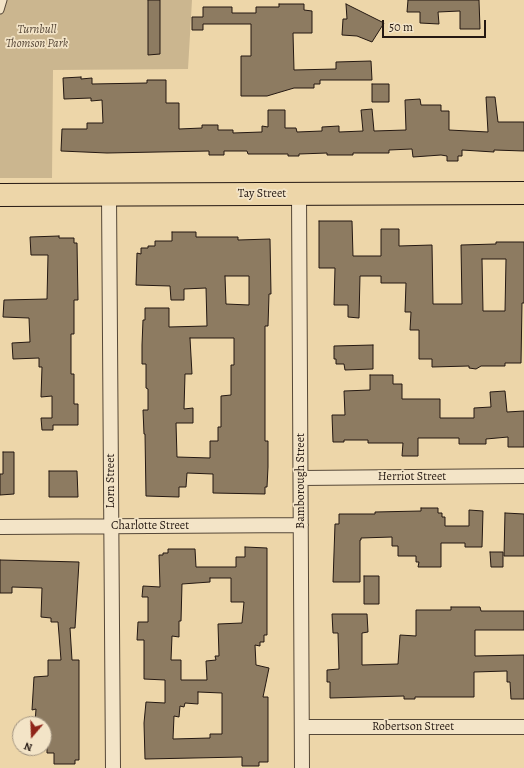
<!DOCTYPE html>
<style>
body{margin:0}
#map{position:relative;width:524px;height:768px;overflow:hidden;background:#edd6a9;font-family:Alegreya,serif}
canvas{display:block}
.north{position:absolute;left:12px;top:716px;width:40px;height:40px;box-sizing:border-box;background:#f3e4c7;border:1px solid #a0927f;border-radius:50%;rotate:199deg;font-size:11px;font-weight:700;line-height:16px;text-align:center;color:#241812}
.north::after{content:'';display:block;margin:auto;width:14px;height:18px;background:#8f2418;clip-path:polygon(50% 0,100% 100%,50% 72%,0 100%)}
.scale{position:absolute;left:382px;top:20px;width:104px;height:18px;box-sizing:border-box;border:2px solid #241812;border-top:0;padding-left:5px;font-size:12px;line-height:14px;white-space:nowrap;color:#241812;-webkit-text-stroke:3px #f3e4c7;paint-order:stroke}
</style>
<div id="map">
<canvas width="524" height="768"></canvas>
<div class="north">N</div>
<div class="scale">50 m</div>
</div>
<script>
const context = document.querySelector('canvas').getContext('2d');
context.lineJoin = 'round';
function fill(path, color) { context.fillStyle = color; context.fill(path, 'evenodd'); }
const shape = rows => new Path2D(rows.map(r => 'M' + r).join(''));
function stroke(path, color, width, dash) { context.strokeStyle = color; context.lineWidth = width; context.lineCap = dash ? 'butt' : 'round'; context.setLineDash(dash || []); context.stroke(path); }
function label(font, color, halo, rows, align = 'center') {
  context.font = font + ' Alegreya,serif'; context.lineWidth = 3.5; context.setLineDash([]); context.textBaseline = 'middle'; context.strokeStyle = halo; context.fillStyle = color; for (const [text, x, y, turn = 0] of rows) {
    context.save(); context.translate(x, y); context.rotate((+turn || 0) * Math.PI / 180); context.textAlign = isNaN(turn) ? turn : align; if (halo) context.strokeText(text, 0, 0); context.fillText(text, 0, 0); context.restore();
  }
}
const green = shape([
 [0,0,192,0,188,69,53,70,52,178,0,178]
]);
const building = shape([
 [148,0,160,0,160,54,148,55,148,0],
 [408,0,479,0,480,29,460,29,460,11,438,12,439,24,420,23,420,12,407,12,408,0],
 [279,4,304,4,304,10,312,11,312,33,293,33,294,70,336,69,336,62,371,61,372,80,320,80,320,84,314,84,314,88,294,88,267,96,241,96,241,56,251,56,251,24,203,24,203,30,192,30,192,17,203,17,203,7,232,7,232,13,256,13,256,7,279,7,279,4],
 [346,4,384,23,372,42,357,36,342,35,343,19,347,19,346,4],
 [81,77,81,79,92,78,92,84,147,83,147,80,166,80,166,103,179,103,179,129,202,128,202,125,218,125,218,130,233,130,233,133,262,132,262,126,268,127,268,110,285,110,285,128,296,128,297,132,322,131,322,127,339,126,339,132,363,131,361,110,372,109,374,131,406,130,405,100,420,99,421,105,441,105,441,111,449,111,449,130,488,132,486,97,495,97,498,122,524,122,524,151,494,150,494,152,462,150,462,156,458,156,458,161,447,161,447,156,441,155,413,157,412,149,389,150,389,153,353,153,353,155,327,155,327,153,299,154,299,156,288,156,288,154,248,154,247,151,224,151,224,155,209,155,209,151,107,153,61,151,62,129,87,129,87,123,103,123,102,100,91,101,91,98,64,99,63,78,81,77],
 [372,84,389,84,389,102,372,102,372,84],
 [319,221,352,221,353,256,381,256,381,229,399,229,399,246,432,245,433,304,462,304,461,245,496,244,496,242,524,242,524,303,522,303,521,363,505,363,505,366,481,366,476,369,469,368,469,366,432,367,432,359,419,359,419,330,410,330,411,312,405,312,406,283,381,283,381,276,360,276,359,318,348,317,348,305,334,305,335,268,319,268,319,221],
 [482,259,506,259,505,311,483,311,482,259],
 [172,232,196,232,196,237,238,237,238,240,270,239,271,294,269,294,268,326,265,326,265,441,268,441,268,467,267,487,265,487,265,494,213,493,213,474,187,473,186,487,179,487,179,497,146,496,145,434,144,434,143,410,148,410,148,389,146,388,146,364,142,364,142,345,143,320,145,320,145,308,169,308,169,327,207,326,206,288,184,289,184,300,171,300,170,286,136,285,137,253,141,254,141,248,148,248,148,246,155,246,155,241,172,241,172,232],
 [225,276,249,276,249,305,226,304,225,276],
 [190,338,234,338,234,365,231,365,231,395,221,396,221,427,218,427,218,441,210,441,210,458,177,457,176,423,193,423,193,408,184,409,185,374,192,374,190,338],
 [59,236,59,238,74,238,74,243,77,243,78,300,74,300,74,334,71,334,71,374,74,374,74,404,78,404,78,425,53,425,53,430,42,430,41,418,52,418,52,396,41,397,42,367,39,367,39,358,13,359,12,343,30,342,29,318,3,317,4,300,47,299,48,255,31,255,30,237,59,236],
 [373,345,373,369,345,370,344,364,336,364,336,359,334,359,334,346,373,345],
 [370,375,393,375,393,384,402,384,402,399,440,399,440,418,474,418,474,408,491,407,490,392,505,391,507,412,524,411,524,447,508,447,508,437,486,439,486,444,459,444,459,438,418,438,418,456,402,456,403,443,368,443,368,440,344,440,344,442,333,442,332,415,345,415,344,391,370,390,370,375],
 [3,452,14,452,14,494,0,495,0,474,3,474,3,452],
 [49,471,77,471,78,497,49,497,49,471],
 [421,508,438,508,438,513,442,513,442,517,445,517,445,526,469,526,469,510,483,511,482,547,465,547,465,543,441,543,441,567,418,567,419,562,416,562,416,556,398,556,398,546,392,546,392,537,361,538,361,540,360,540,360,582,333,582,335,524,339,524,339,514,375,514,375,512,421,511,421,508],
 [505,513,524,514,524,556,504,556,505,513],
 [245,547,267,548,267,635,264,635,264,642,260,642,260,646,255,645,256,665,269,668,263,697,268,697,268,762,259,762,259,766,242,766,242,757,145,759,144,723,146,702,165,703,165,680,144,679,144,640,137,640,138,622,148,622,148,597,142,597,143,586,160,587,159,555,163,555,163,553,168,553,168,549,195,549,196,567,236,567,236,557,245,557,245,547],
 [210,578,231,578,231,602,244,602,242,623,218,624,219,656,215,656,216,660,206,661,207,680,181,680,181,660,171,660,172,636,179,637,179,621,181,621,182,584,210,582,210,578],
 [198,692,222,693,222,734,210,734,210,738,173,739,174,716,179,717,180,706,184,707,185,703,198,704,198,692],
 [490,552,503,552,503,567,491,567,490,552],
 [0,560,79,562,75,628,70,628,72,660,79,660,79,760,75,760,75,764,54,764,54,753,47,753,47,724,35,723,36,709,32,710,34,677,48,676,48,660,61,660,58,622,51,622,51,618,41,617,42,588,12,587,12,593,0,593,0,560],
 [364,576,379,576,379,604,364,604,364,576],
 [451,607,480,607,481,611,524,611,524,630,475,630,475,656,524,655,524,699,511,699,510,682,507,682,507,671,474,672,474,697,415,697,415,699,404,699,404,696,330,698,330,682,327,682,327,670,339,669,338,633,333,633,332,614,367,614,368,632,362,633,362,665,398,664,400,635,416,636,416,610,451,610,451,607]
]);
const lane = shape([
 [0,10,3,0]
]);
const street = shape([
 [299,194,302,768],
 [109,195,113,768],
 [301,478,524,476],
 [0,527,301,525],
 [302,727,524,727]
]);
const highway = shape([
 [0,195,524,193]
]);
const parkNames = [
 ["Turnbull",37,30],
 ["Thomson Park",37,44]
];
const streetNames = [
 ["Tay Street",262,194],
 ["Herriot Street",412,477],
 ["Lorn Street",111,481,-90],
 ["Bamborough Street",301,481,-90],
 ["Charlotte Street",150,526],
 ["Robertson Street",413,727]
];
fill(green, '#cbb68f');
fill(building, '#8d7b61');
stroke(building, '#241812', 1);
stroke(lane, '#564838', 9);
stroke(street, '#564838', 16);
stroke(highway, '#241812', 24);
stroke(lane, '#f3e4c7', 7);
stroke(street, '#f3e4c7', 14);
stroke(highway, '#edd6a9', 22);
label('italic 12px', '#564738', '#f3e4c7', parkNames);
label('12px', '#241812', '#f3e4c7', streetNames);
</script>
